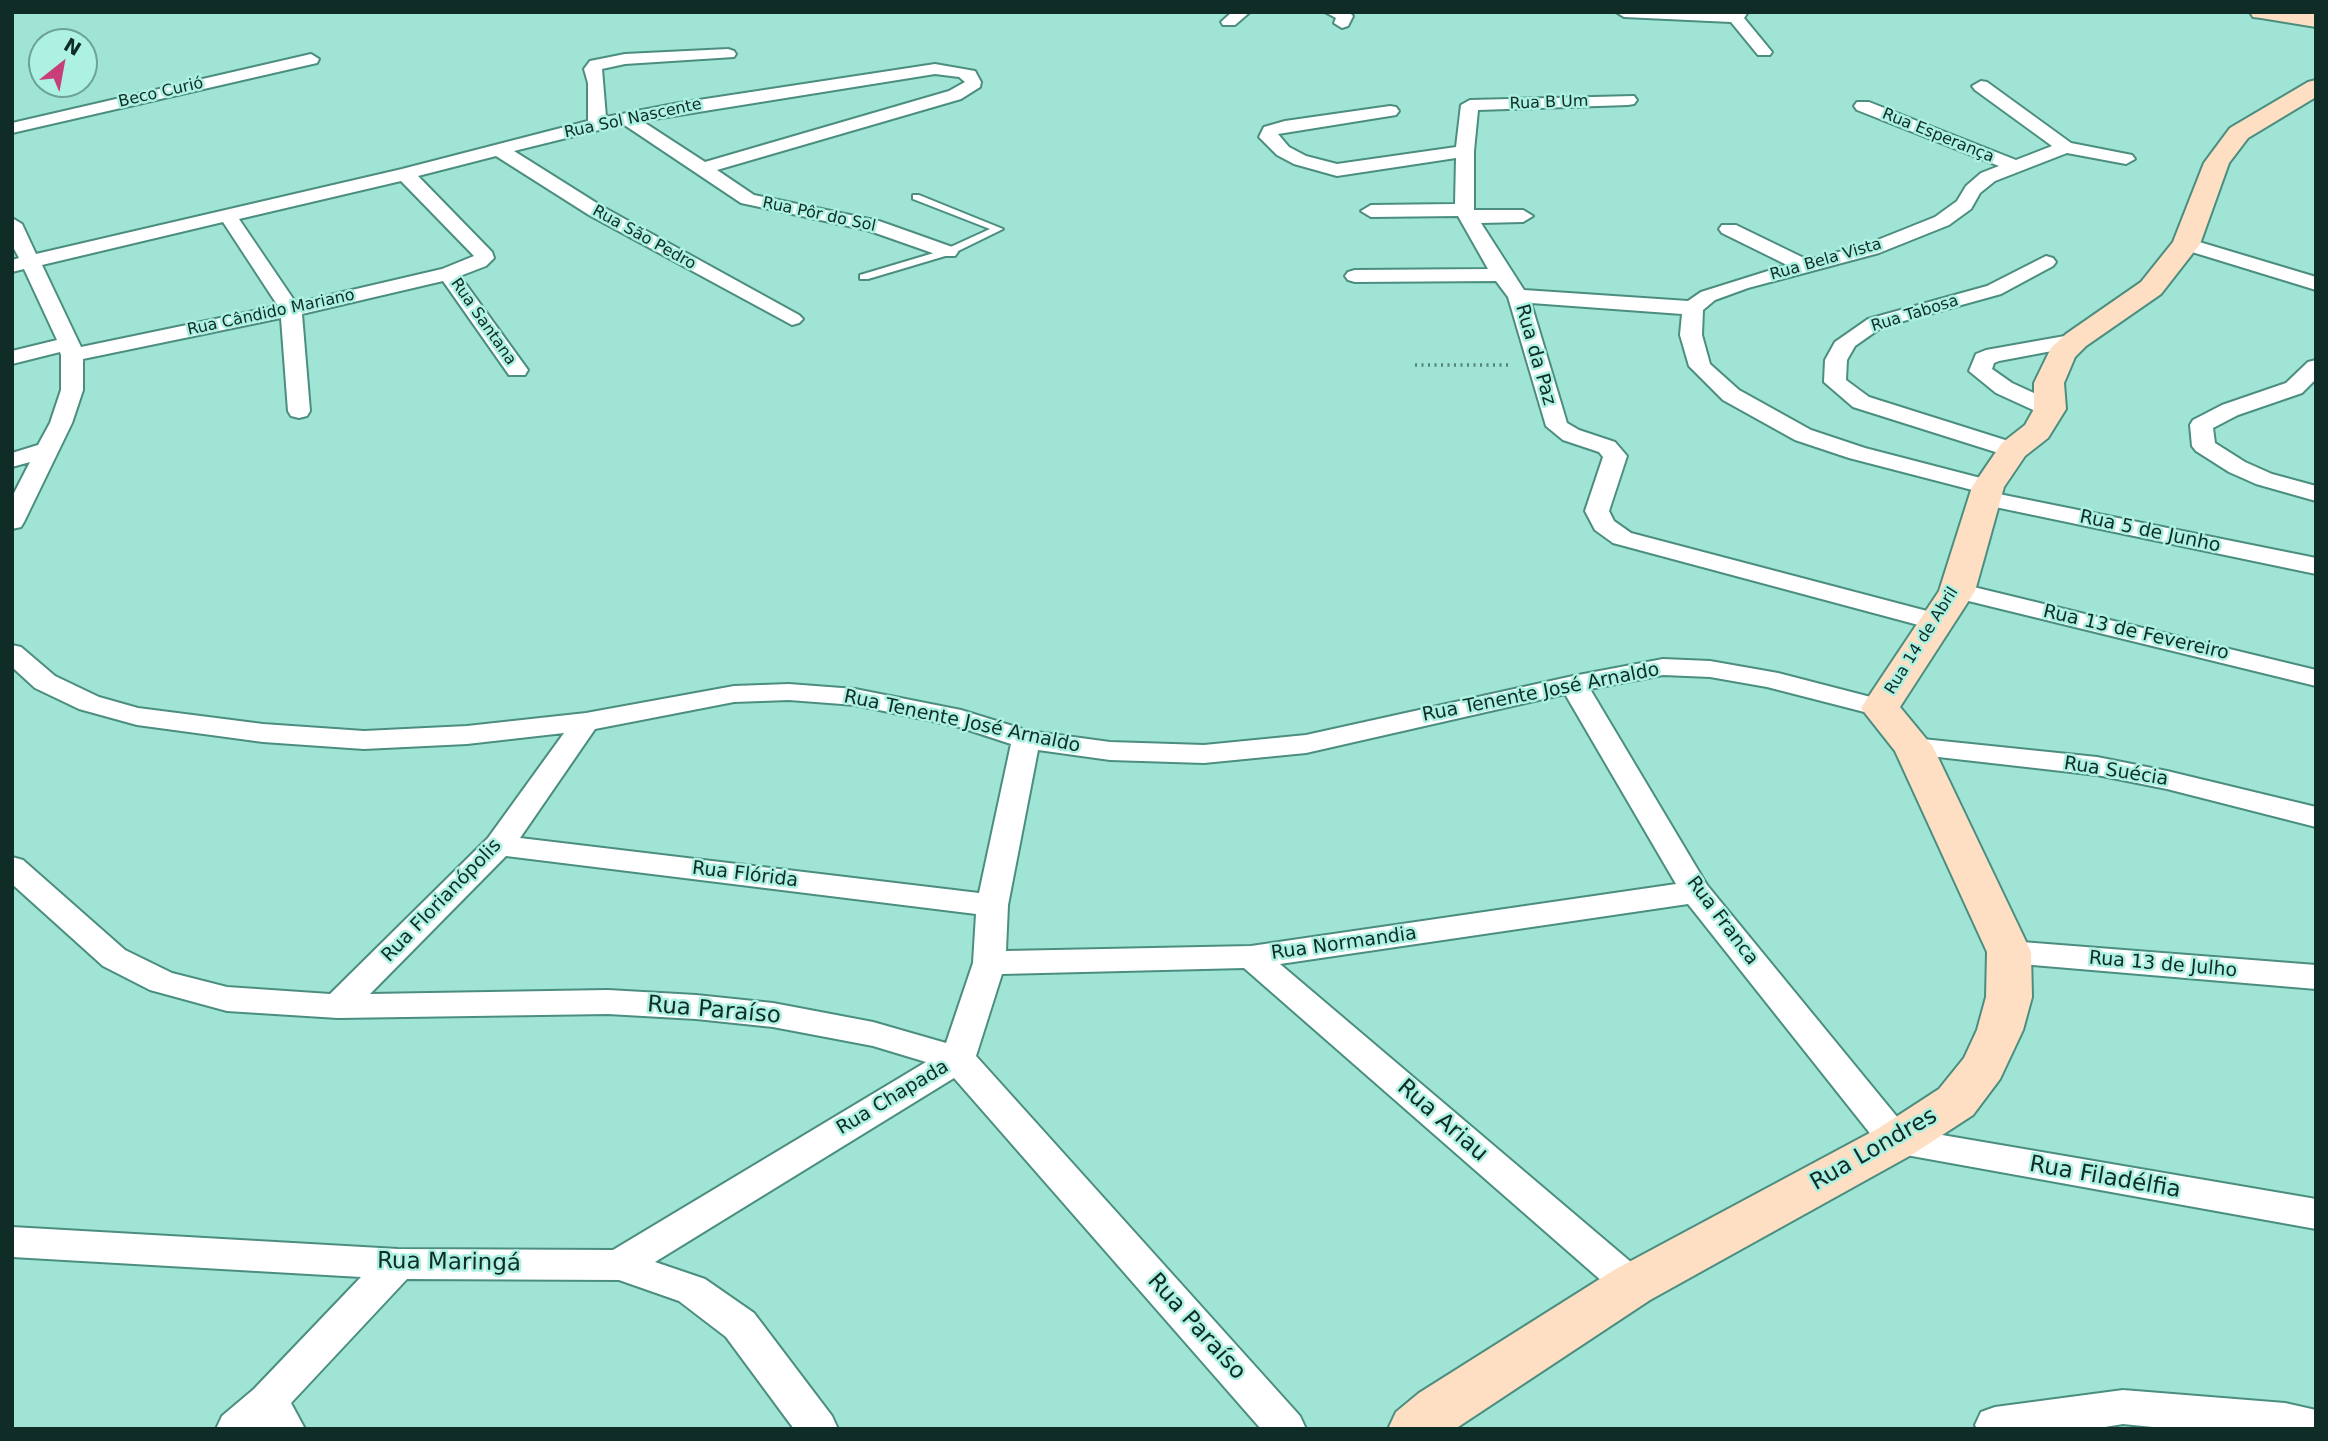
<!DOCTYPE html>
<meta charset="utf-8">
<style>
body{margin:0}
#map{position:relative;width:2328px;height:1441px;overflow:hidden;background:#9fe4d4;font-family:"DejaVu Sans",sans-serif}
canvas{display:block}
.frame{position:absolute;inset:0;border:14px solid #0f2c26;pointer-events:none}
.north{position:absolute;left:28px;top:28px;width:70px;height:70px;box-sizing:border-box;background:#acf1e1;border:2px solid #6da296;border-radius:50%;rotate:31deg;font-size:19px;font-weight:700;line-height:28px;text-align:center;color:#0f2c26}
.north::after{content:'';display:block;margin:auto;width:24px;height:32px;background:#c73e79;clip-path:polygon(50% 0,100% 100%,50% 72%,0 100%)}
</style>
<div id="map">
<canvas width="2328" height="1441"></canvas>
<div class="frame"></div>
<div class="north">N</div>
</div>
<script>
const context = document.querySelector('canvas').getContext('2d');
context.lineJoin = 'round';
const shape = rows => new Path2D(rows.map(r => 'M' + r).join(''));
function stroke(path, color, width, dash) { context.strokeStyle = color; context.lineWidth = width; context.lineCap = dash ? 'butt' : 'round'; context.setLineDash(dash || []); context.stroke(path); }
function fill(path, color) { context.fillStyle = color; context.fill(path, 'evenodd'); }
function label(font, color, halo, rows, align = 'center') {
  context.font = font + ' "DejaVu Sans",sans-serif'; context.lineWidth = 5; context.setLineDash([]); context.textBaseline = 'middle'; context.strokeStyle = halo; context.fillStyle = color; for (const [text, x, y, turn = 0] of rows) {
    context.save(); context.translate(x, y); context.rotate((+turn || 0) * Math.PI / 180); context.textAlign = isNaN(turn) ? turn : align; if (halo) context.strokeText(text, 0, 0); context.fillText(text, 0, 0); context.restore();
  }
}
const path = shape([
 [1415,365,1512,365]
]);
const lane = shape([
 [913,195,919,195,1003,229,952,254,868,279,860,279,860,275,944,250,990,229,913,199,913,195]
]);
const street = shape([
 [1232,12,1250,12,1235,25,1223,25,1221,22,1232,12],
 [1325,12,1349,12,1353,16,1348,26,1342,28,1334,23,1336,18,1325,12],
 [1616,12,1748,12,1744,18,1772,52,1770,55,1758,55,1731,22,1624,17,1616,12],
 [728,49,734,51,736,54,734,57,625,64,602,69,606,117,679,103,935,64,975,71,981,82,980,87,961,99,717,170,754,195,879,221,955,248,958,252,955,256,941,256,867,230,741,203,623,124,514,151,603,207,799,315,803,319,799,323,792,325,589,215,496,156,418,176,492,252,494,258,486,266,460,276,528,370,525,375,509,375,443,281,302,314,310,411,307,416,299,418,291,416,288,411,281,318,83,359,83,390,72,423,24,522,21,527,12,529,12,497,30,462,12,467,12,453,38,445,50,423,61,390,61,355,60,352,12,364,12,351,57,340,24,269,12,272,12,260,19,258,12,245,12,218,22,224,36,254,402,169,588,121,588,83,584,69,590,61,625,54,728,49],
 [935,74,959,77,965,82,949,91,705,162,642,121,935,74],
 [401,181,474,256,442,269,296,303,239,219,401,181],
 [223,222,278,306,81,347,42,265,223,222],
 [311,54,319,59,317,63,12,133,12,123,311,54],
 [1981,81,1987,82,2071,143,2132,155,2135,159,2126,164,2067,153,1995,181,1980,193,1971,209,1949,225,1879,253,1748,288,1715,300,1703,310,1702,335,1710,364,1739,390,1811,430,1865,448,1996,482,2000,487,1994,493,2316,558,2316,574,1976,503,1973,498,1980,492,1849,458,1795,440,1723,400,1689,366,1680,335,1682,314,1531,303,1567,423,1579,430,1615,442,1627,456,1609,511,1614,521,1631,533,1946,616,1950,622,1946,628,1937,630,1613,543,1595,530,1585,511,1603,457,1599,452,1563,440,1546,426,1508,297,1496,281,1355,282,1348,280,1345,276,1348,272,1355,270,1488,269,1458,216,1371,217,1361,211,1371,205,1455,204,1456,158,1337,176,1294,164,1277,155,1259,137,1264,127,1285,121,1390,106,1396,107,1399,111,1396,115,1390,116,1278,134,1289,147,1306,156,1337,164,1456,147,1461,105,1470,100,1634,96,1637,100,1634,104,1628,105,1478,110,1474,151,1474,210,1523,210,1533,216,1523,222,1481,223,1524,290,1688,301,1701,292,1787,265,1722,233,1719,229,1722,225,1736,225,1808,260,1865,245,1935,217,1957,201,1966,186,1981,173,1999,166,1857,110,1854,106,1857,102,1869,102,2016,160,2052,146,1975,90,1972,86,1981,81],
 [2186,238,2316,277,2316,290,2179,248,2176,244,2179,240,2186,238],
 [2046,256,2053,258,2056,262,2053,266,2001,294,1882,327,1855,346,1847,360,1846,380,1869,397,2021,445,2025,450,2021,455,2005,455,1853,407,1824,382,1825,360,1835,342,1868,319,1987,286,2046,256],
 [2076,334,2084,335,2087,340,2084,345,1999,361,1994,363,1992,369,2012,383,2058,404,2061,409,2058,414,2042,414,1996,393,1969,371,1976,354,1986,350,2076,334],
 [2316,360,2316,379,2302,393,2238,415,2213,428,2215,443,2245,462,2272,474,2316,486,2316,501,2256,484,2229,472,2196,451,2192,446,2190,425,2193,420,2222,405,2286,383,2308,362,2316,360],
 [1957,583,2316,670,2316,686,1948,596,1944,591,1948,586,1957,583],
 [12,645,21,647,55,676,99,697,138,708,263,724,364,731,467,726,586,713,734,686,789,684,855,689,961,710,1029,731,1110,742,1204,745,1306,735,1573,676,1663,659,1710,661,1778,673,1890,702,1894,708,1890,714,1880,716,1767,687,1710,677,1663,675,1590,689,1707,885,1907,1129,2316,1199,2316,1229,1884,1151,1688,904,1280,964,1645,1274,1651,1285,1645,1296,1632,1301,1619,1296,1244,968,1002,974,976,1056,1300,1416,1306,1429,1261,1429,954,1078,655,1262,705,1279,754,1313,832,1416,838,1429,794,1429,726,1337,679,1301,619,1280,407,1279,291,1403,305,1429,216,1429,222,1416,254,1389,361,1277,12,1257,12,1227,398,1249,613,1250,926,1062,873,1046,773,1027,696,1019,608,1014,338,1018,227,1011,150,990,103,966,12,884,12,857,23,860,125,950,172,973,227,987,330,994,488,838,564,733,467,744,364,749,263,742,137,725,79,709,35,688,12,667,12,645],
 [1565,694,1676,884,1251,946,1006,951,1008,905,1038,750,1110,760,1204,763,1306,753,1565,694],
 [789,700,855,705,956,726,1011,744,979,893,520,838,595,729,734,702,789,700],
 [506,856,976,914,973,963,946,1043,873,1022,773,1003,696,995,608,990,370,994,506,856],
 [1913,738,2097,757,2167,771,2316,807,2316,827,2167,789,2097,775,1903,753,1899,747,1903,741,1913,738],
 [2009,941,2316,965,2316,989,2009,963,1998,960,1993,952,1998,944,2009,941],
 [2123,1390,2285,1403,2316,1410,2316,1429,2172,1429,2123,1424,2093,1429,1977,1429,1975,1425,1981,1412,1995,1407,2123,1390]
]);
const secondary = shape([
 [2250,12,2316,13,2316,27,2261,18,2253,17,2250,12],
 [2316,80,2316,97,2248,138,2229,163,2200,244,2161,294,2086,346,2075,357,2064,383,2066,409,2048,438,2025,456,2004,487,1975,591,1900,707,1933,747,2031,952,2032,997,2023,1030,2000,1079,1973,1115,1913,1154,1650,1300,1455,1429,1388,1429,1396,1412,1419,1393,1614,1270,1879,1128,1939,1089,1964,1058,1977,1030,1986,997,1987,952,1895,751,1861,708,1939,591,1972,487,2002,443,2025,425,2034,409,2034,383,2051,348,2066,334,2141,282,2173,242,2204,163,2230,128,2308,82,2316,80]
]);
const farStreetnames = [
 ["Beco Curió",161,93,-13],
 ["Rua B Um",1549,103,-2],
 ["Rua Sol Nascente",633,119,-12],
 ["Rua Esperança",1938,136,22],
 ["Rua Pôr do Sol",819,215,12],
 ["Rua São Pedro",644,238,29],
 ["Rua Bela Vista",1826,260,-16],
 ["Rua Cândido Mariano",271,313,-12],
 ["Rua Tabosa",1915,314,-17],
 ["Rua Santana",483,322,55],
 ["Rua 14 de Abril",1922,641,-58]
];
const streetNames = [
 ["Rua da Paz",1535,355,74],
 ["Rua 5 de Junho",2150,532,12],
 ["Rua 13 de Fevereiro",2136,633,13],
 ["Rua Tenente José Arnaldo",1541,693,-11],
 ["Rua Tenente José Arnaldo",962,722,12],
 ["Rua Suécia",2116,772,9],
 ["Rua Flórida",745,875,7],
 ["Rua Florianópolis",442,901,-46],
 ["Rua Franca",1722,921,53],
 ["Rua Normandia",1344,944,-8],
 ["Rua 13 de Julho",2163,965,5],
 ["Rua Chapada",893,1098,-31]
];
const nearStreetnames = [
 ["Rua Paraíso",714,1011,5],
 ["Rua Ariau",1442,1121,41],
 ["Rua Londres",1874,1150,-30],
 ["Rua Filadélfia",2105,1178,10],
 ["Rua Maringá",449,1263,1],
 ["Rua Paraíso",1196,1327,48]
];
stroke(lane, '#4b8e80', 4);
stroke(street, '#4b8e80', 4);
stroke(secondary, '#4b8e80', 4);
stroke(path, '#55857a', 3.5, [2, 4.5]);
fill(lane, '#fff');
fill(street, '#fff');
fill(secondary, '#fedfc4');
label('16px', '#0f2c26', '#acf1e1', farStreetnames);
label('19px', '#0f2c26', '#acf1e1', streetNames);
label('23px', '#0f2c26', '#acf1e1', nearStreetnames);
</script>
